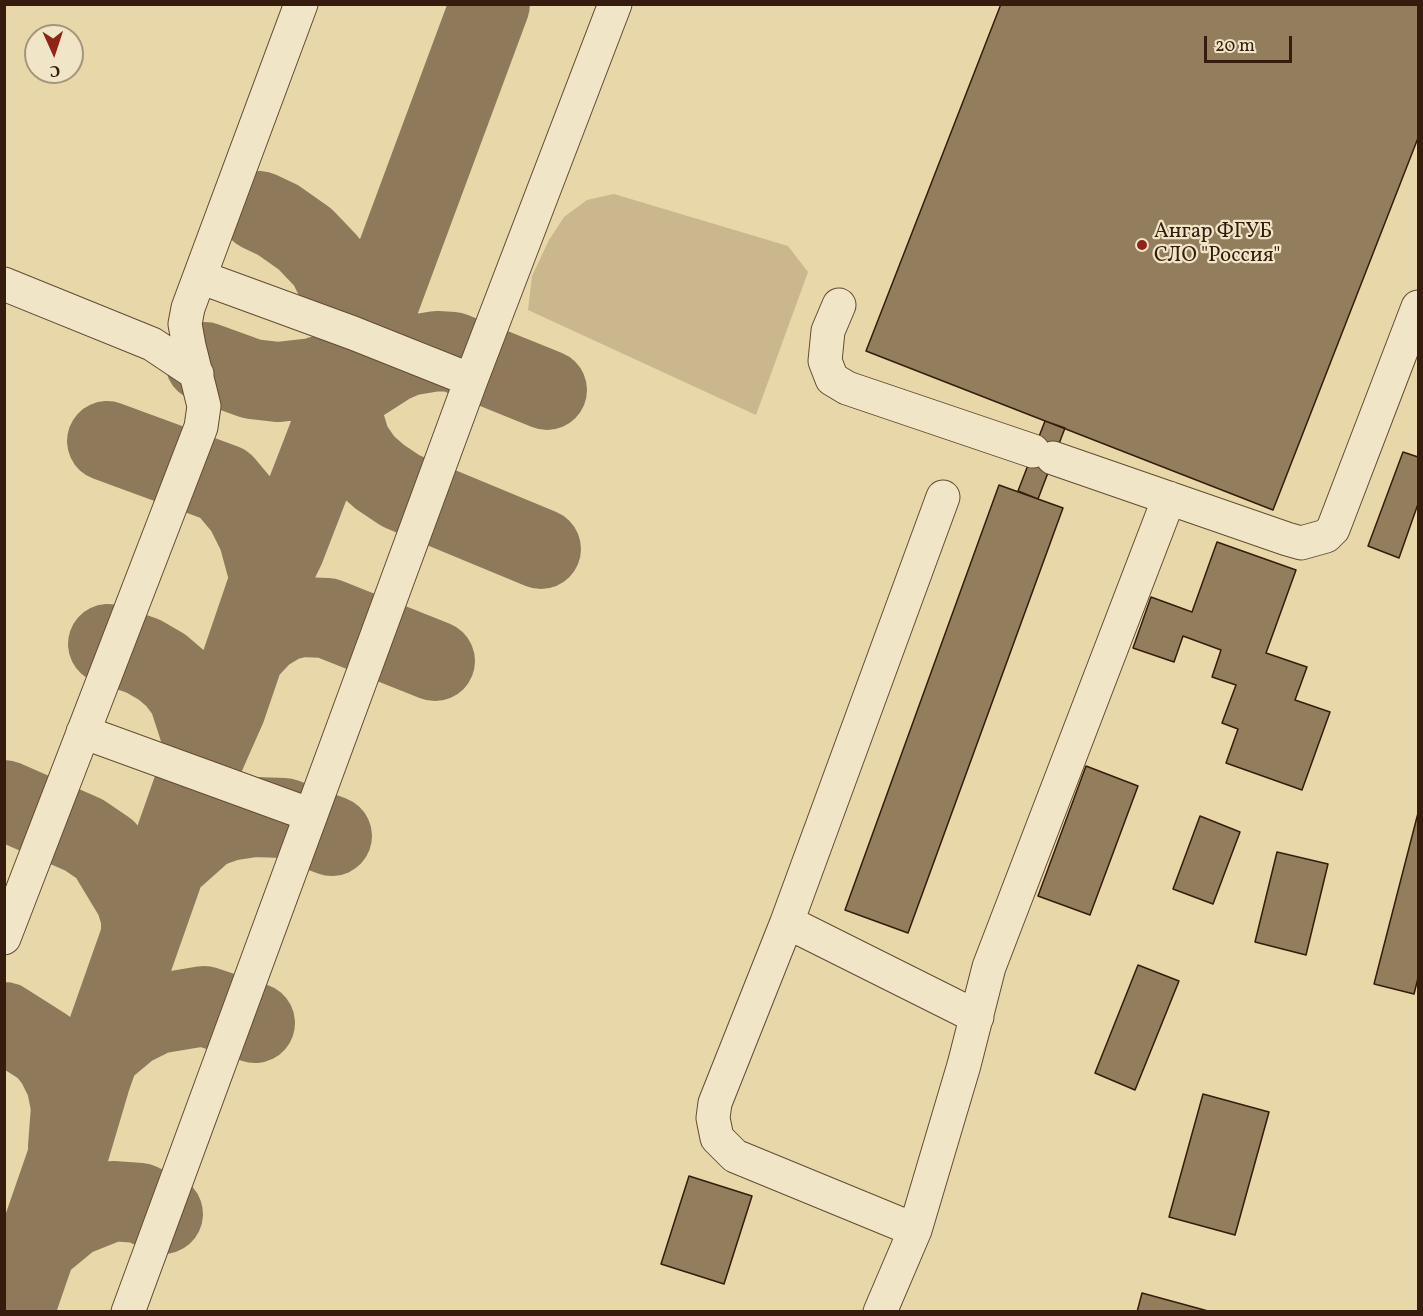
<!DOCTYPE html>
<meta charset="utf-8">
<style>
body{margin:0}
#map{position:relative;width:1423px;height:1316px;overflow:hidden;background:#e8d7a8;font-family:Vollkorn,serif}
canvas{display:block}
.frame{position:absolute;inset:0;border:6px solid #351c0c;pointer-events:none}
.north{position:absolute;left:24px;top:24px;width:60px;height:60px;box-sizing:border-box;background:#f0e5c6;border:2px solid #a5957c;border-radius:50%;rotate:177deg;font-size:16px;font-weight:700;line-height:24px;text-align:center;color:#351c0c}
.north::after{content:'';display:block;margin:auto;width:21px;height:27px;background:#8f2418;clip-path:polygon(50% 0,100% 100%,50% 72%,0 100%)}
.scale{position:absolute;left:1204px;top:36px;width:88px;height:27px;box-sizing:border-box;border:3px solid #351c0c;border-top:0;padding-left:8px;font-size:18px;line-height:21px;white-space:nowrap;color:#351c0c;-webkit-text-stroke:4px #f0e5c6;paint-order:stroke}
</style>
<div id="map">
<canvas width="1423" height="1316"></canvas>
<div class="frame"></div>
<div class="north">С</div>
<div class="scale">20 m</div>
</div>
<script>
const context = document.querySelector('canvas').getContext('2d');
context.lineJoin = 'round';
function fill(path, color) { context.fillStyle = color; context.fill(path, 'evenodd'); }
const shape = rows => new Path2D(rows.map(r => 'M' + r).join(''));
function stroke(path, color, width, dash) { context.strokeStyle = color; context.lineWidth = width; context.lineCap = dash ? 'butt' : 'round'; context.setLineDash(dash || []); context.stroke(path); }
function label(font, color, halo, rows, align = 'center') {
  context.font = font + ' Vollkorn,serif'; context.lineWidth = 4.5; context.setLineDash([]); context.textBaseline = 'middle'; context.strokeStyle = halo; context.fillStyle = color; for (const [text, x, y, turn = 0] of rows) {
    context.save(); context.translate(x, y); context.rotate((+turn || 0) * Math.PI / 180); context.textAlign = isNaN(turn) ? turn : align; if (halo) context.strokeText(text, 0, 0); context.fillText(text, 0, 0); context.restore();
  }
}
const green = shape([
 [614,194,788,246,808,272,756,415,528,310,532,276,549,240,564,217,587,200]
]);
const taxiway = shape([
 [205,362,252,379,278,382,314,378,338,370,356,357,349,307,327,262,305,239,278,220,259,211],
 [107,441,224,484,245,509,258,535,270,579],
 [541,549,401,491,380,477,364,463,351,444,339,405,352,388,391,363,407,356,437,351,453,352,547,390],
 [108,644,143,656,162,667,176,679,188,695,200,732,203,760],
 [246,652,264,633,284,621,301,617,327,618,435,661],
 [4,800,84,835,106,850,135,898,141,917,141,934],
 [169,862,206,829,228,821,254,817,284,818,332,836],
 [4,1022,45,1048,56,1062,66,1082,71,1107,68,1147],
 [100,1052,130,1027,156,1014,204,1006,255,1023],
 [38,1245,72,1217,112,1201,140,1203,163,1214],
 [14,1312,67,1159,91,1078,203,760,226,708,270,579,285,548,366,338,490,4]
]);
const building = shape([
 [1001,4,1418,4,1418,138,1273,510,866,351,1001,4],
 [1045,421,1065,428,1038,499,1018,491,1045,421],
 [1403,452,1418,457,1418,504,1399,558,1368,546,1403,452],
 [999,485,1063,508,908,933,845,910,999,485],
 [1217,542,1296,570,1266,653,1307,667,1295,700,1330,712,1302,790,1226,763,1238,729,1222,723,1236,685,1212,677,1221,650,1183,636,1174,662,1133,648,1151,597,1192,612,1217,542],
 [1086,766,1138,786,1090,915,1038,896,1086,766],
 [1418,813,1418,978,1414,994,1374,984,1418,813],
 [1200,816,1240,832,1213,904,1173,889,1200,816],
 [1277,852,1328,864,1306,955,1255,942,1277,852],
 [1138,965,1179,981,1135,1090,1095,1073,1138,965],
 [1203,1094,1269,1112,1235,1235,1169,1217,1203,1094],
 [689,1176,752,1196,724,1284,661,1264,689,1176],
 [1142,1293,1208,1311,1208,1312,1137,1312,1142,1293]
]);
const minor = shape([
 [200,277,353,333,471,380],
 [4,284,152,344,197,374],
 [839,305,828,331,825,361,832,379,847,388,1033,451],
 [1053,458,1287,539,1301,543,1326,536,1333,529,1418,307],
 [943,497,787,922,977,1017],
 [83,732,311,815],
 [787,922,715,1103,713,1118,717,1138,735,1156,915,1230],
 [4,938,201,427,204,406,189,346,185,324,188,308,301,4],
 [128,1312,471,380,615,4],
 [880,1312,915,1230,964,1065,989,967,1169,498]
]);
const markers = [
 [1142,245,6,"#8f2418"]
];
const poiNames = [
 ["Ангар ФГУБ",1154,233],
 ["СЛО \"Россия\"",1154,257]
];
fill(green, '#cab78d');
stroke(taxiway, '#8e7a5a', 80);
fill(building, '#927d5d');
stroke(building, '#351c0c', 1.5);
stroke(minor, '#624b33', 35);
stroke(minor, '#f0e5c6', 33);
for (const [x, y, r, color] of markers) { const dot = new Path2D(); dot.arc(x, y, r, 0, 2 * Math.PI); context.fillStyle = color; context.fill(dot); stroke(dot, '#f0e5c6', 2); }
label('21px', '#351c0c', '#f0e5c6', poiNames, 'left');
</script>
